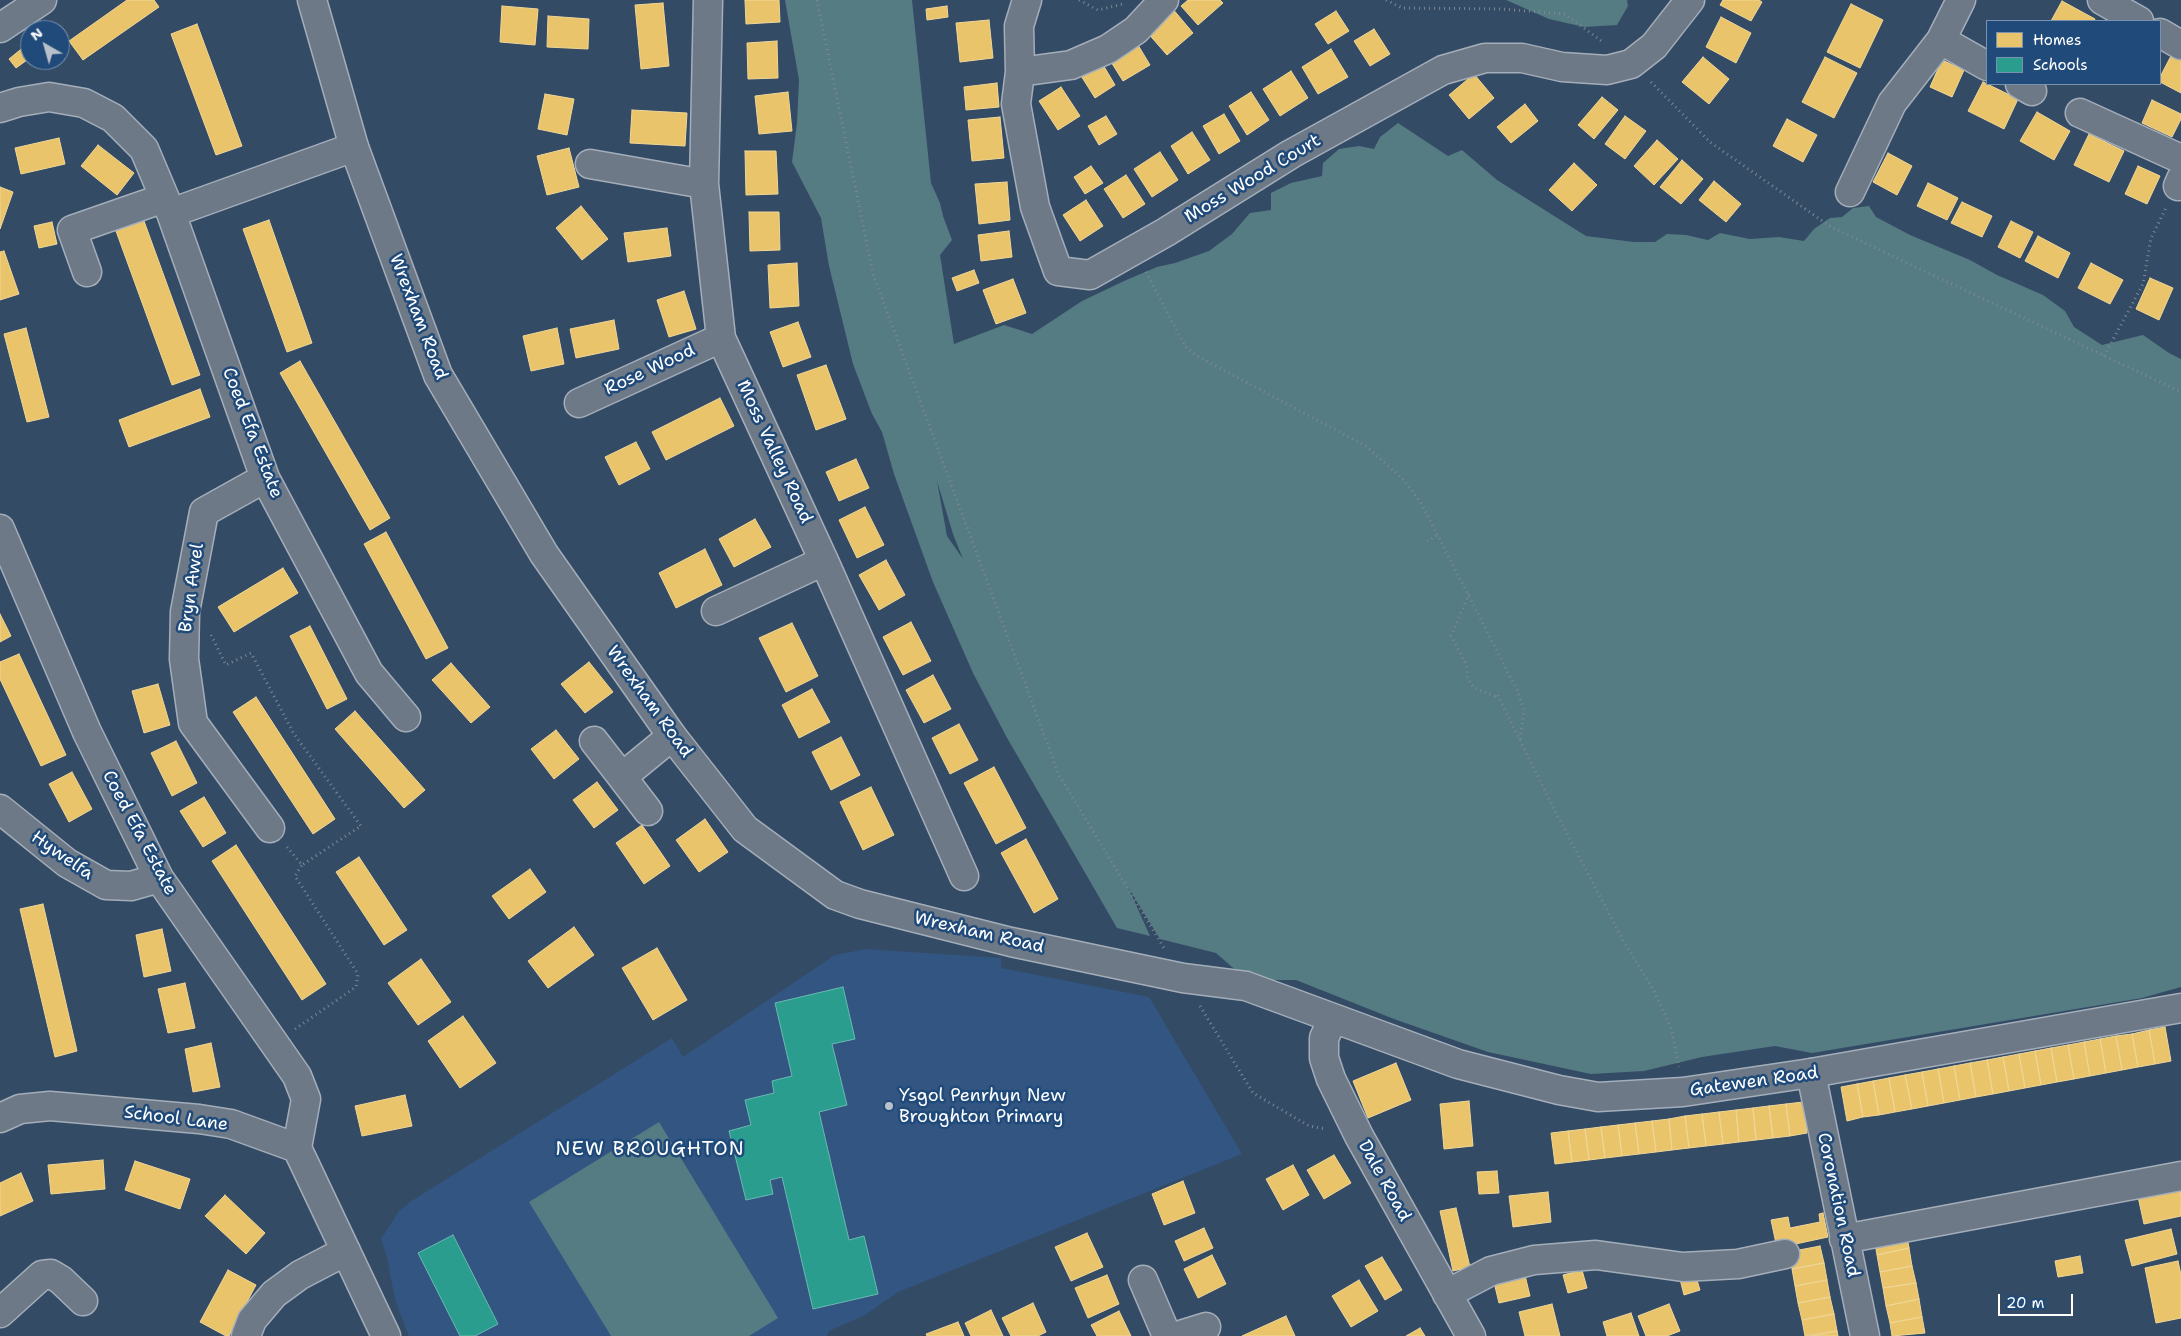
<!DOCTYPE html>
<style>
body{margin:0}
#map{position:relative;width:2181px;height:1336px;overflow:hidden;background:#344b65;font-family:"Shantell Sans",sans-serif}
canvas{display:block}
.legend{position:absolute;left:1986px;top:20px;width:175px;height:65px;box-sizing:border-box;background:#1f4a7a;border:1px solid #7992af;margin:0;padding:6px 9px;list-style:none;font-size:15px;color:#fff}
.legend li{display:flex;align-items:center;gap:10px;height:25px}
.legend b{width:25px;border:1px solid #7992af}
.north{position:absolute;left:20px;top:20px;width:50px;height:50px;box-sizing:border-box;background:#1f4a7a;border:1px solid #7992af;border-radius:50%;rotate:322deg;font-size:14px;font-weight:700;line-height:20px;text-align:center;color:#fff}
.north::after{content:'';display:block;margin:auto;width:18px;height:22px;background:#b8c0c9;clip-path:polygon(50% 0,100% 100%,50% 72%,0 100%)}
.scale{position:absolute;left:1998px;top:1294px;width:75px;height:22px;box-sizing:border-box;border:2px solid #fff;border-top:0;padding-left:6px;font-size:15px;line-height:18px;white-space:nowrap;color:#fff;-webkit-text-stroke:4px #1f4a7a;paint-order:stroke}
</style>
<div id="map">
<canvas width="2181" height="1336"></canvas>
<ul class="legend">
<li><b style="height:14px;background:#e9c46a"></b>Homes</li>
<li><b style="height:14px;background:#2a9d8f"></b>Schools</li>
</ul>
<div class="north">N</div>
<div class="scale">20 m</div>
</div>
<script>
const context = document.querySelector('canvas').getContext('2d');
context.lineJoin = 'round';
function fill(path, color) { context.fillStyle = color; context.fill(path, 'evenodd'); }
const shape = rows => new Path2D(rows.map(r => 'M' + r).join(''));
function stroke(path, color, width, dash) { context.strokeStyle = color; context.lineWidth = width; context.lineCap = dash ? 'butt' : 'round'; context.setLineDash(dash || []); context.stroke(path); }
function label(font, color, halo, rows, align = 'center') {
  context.font = font + ' "Shantell Sans",sans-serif'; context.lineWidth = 5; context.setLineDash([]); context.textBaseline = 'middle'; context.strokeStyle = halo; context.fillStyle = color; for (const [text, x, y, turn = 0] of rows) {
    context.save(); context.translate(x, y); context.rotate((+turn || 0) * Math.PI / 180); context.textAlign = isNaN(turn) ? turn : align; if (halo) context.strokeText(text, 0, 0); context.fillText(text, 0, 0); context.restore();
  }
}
const built = shape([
 [866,949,1001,958,1001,968,1149,997,1242,1154,898,1292,865,1315,829,1331,827,1336,409,1336,395,1300,387,1257,381,1239,399,1211,413,1200,672,1038,683,1057,835,955]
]);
const green = shape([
 [785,0,912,0,931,183,940,203,943,216,952,240,940,255,954,344,1004,325,1032,334,1082,301,1124,281,1157,267,1175,263,1209,251,1232,234,1250,213,1271,210,1271,193,1291,183,1322,176,1323,163,1339,149,1359,146,1374,149,1380,137,1398,123,1448,156,1462,150,1497,180,1586,236,1634,242,1655,242,1667,234,1686,235,1708,240,1720,233,1750,239,1779,237,1804,241,1814,229,1830,218,1842,217,1853,208,1869,206,1876,217,1910,235,1970,260,1997,275,2043,295,2065,311,2074,327,2102,345,2143,335,2169,353,2181,359,2181,987,2142,998,1812,1053,1775,1046,1702,1057,1644,1071,1591,1074,1488,1052,1394,1019,1296,980,1247,980,1216,953,1160,939,1128,887,1150,936,1117,928,1006,736,973,673,933,582,894,474,882,432,872,414,853,364,829,266,821,218,792,162,797,123,799,80],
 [937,481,953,534,963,559,947,536],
 [1506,0,1627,0,1628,6,1617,25,1584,27,1549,19],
 [659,1122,778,1318,749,1336,611,1336,529,1202]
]);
const homes = shape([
 [127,0,154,0,159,7,83,60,69,41,127,0],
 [745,0,779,0,780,22,746,24,745,0],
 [1188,0,1220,0,1223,3,1198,25,1181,6,1188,0],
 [1723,0,1759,0,1762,2,1751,21,1720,5,1723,0],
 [2062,1,2095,19,2094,21,2051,21,2062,1],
 [663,3,669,66,641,69,635,5,663,3],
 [1851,4,1883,20,1860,68,1827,52,1851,4],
 [502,6,538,9,535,45,500,42,502,6],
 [947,6,948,17,927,20,926,9,947,6],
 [1172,8,1193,33,1167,55,1146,31,1172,8],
 [1336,11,1349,31,1328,44,1315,24,1336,11],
 [548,16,589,19,588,49,547,47,548,16],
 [1721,17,1751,33,1736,63,1706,47,1721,17],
 [989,20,993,58,960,62,956,23,989,20],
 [197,24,242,146,216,155,171,34,197,24],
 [1374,29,1390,54,1370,66,1354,41,1374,29],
 [1135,40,1150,65,1123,81,1108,57,1135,40],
 [777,41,778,78,748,79,747,43,777,41],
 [30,42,30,60,37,60,31,65,27,60,16,68,9,59,30,42],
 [1331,49,1348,77,1318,94,1302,67,1331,49],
 [2171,56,2181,61,2181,93,2160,82,2160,77,2171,56],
 [1703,57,1729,79,1709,104,1682,82,1703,57],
 [1825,57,1857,73,1834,118,1802,102,1825,57],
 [1099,58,1115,85,1095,98,1078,71,1099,58],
 [1942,60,1964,70,1952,97,1930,87,1942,60],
 [1291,71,1308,98,1280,116,1263,89,1291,71],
 [1474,74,1494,98,1469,119,1449,95,1474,74],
 [1983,82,2018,99,2004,129,1968,111,1983,82],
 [997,83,999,107,966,110,964,87,997,83],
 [1061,87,1080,116,1058,130,1039,101,1061,87],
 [788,92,792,131,759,134,755,96,788,92],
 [1251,92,1269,120,1247,135,1229,106,1251,92],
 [545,94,574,99,567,135,538,129,545,94],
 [1602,97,1618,110,1594,139,1578,125,1602,97],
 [2152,100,2181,114,2181,119,2172,137,2142,123,2152,100],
 [1525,104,1538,121,1511,143,1497,127,1525,104],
 [632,110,687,113,685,146,630,143,632,110],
 [2037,112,2070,131,2054,160,2020,141,2037,112],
 [1224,114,1240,141,1219,154,1203,126,1224,114],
 [1106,116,1117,134,1099,145,1088,126,1106,116],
 [1625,116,1646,131,1625,159,1605,144,1625,116],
 [1000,117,1004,158,972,161,968,120,1000,117],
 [1787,119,1817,135,1803,162,1773,146,1787,119],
 [1192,132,1210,160,1188,174,1171,146,1192,132],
 [2089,134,2124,151,2109,182,2074,165,2089,134],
 [59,138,65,164,21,174,15,148,59,138],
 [1657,140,1678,159,1654,185,1634,166,1657,140],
 [98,145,134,173,117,195,81,166,98,145],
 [569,148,579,187,547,195,537,156,569,148],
 [745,151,776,151,778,194,746,195,745,151],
 [1160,152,1178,180,1152,197,1134,169,1160,152],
 [1888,153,1912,166,1897,195,1873,182,1888,153],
 [1682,160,1703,179,1681,204,1660,187,1682,160],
 [1574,163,1597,185,1572,211,1549,190,1574,163],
 [1091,166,1103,183,1085,194,1074,177,1091,166],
 [2138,166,2160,176,2147,204,2125,194,2138,166],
 [1126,175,1145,204,1123,218,1104,189,1126,175],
 [1714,181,1741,204,1726,222,1699,200,1714,181],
 [1007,182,1010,220,979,224,975,184,1007,182],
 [1928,183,1958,198,1947,220,1917,206,1928,183],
 [0,187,13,192,0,229,0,187],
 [1086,200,1103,226,1080,241,1063,215,1086,200],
 [1962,202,1992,216,1982,237,1951,223,1962,202],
 [581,206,608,239,582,260,556,228,581,206],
 [749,212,779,212,780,250,750,251,749,212],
 [269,220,312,343,287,352,243,229,269,220],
 [144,221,200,375,172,385,116,231,144,221],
 [2011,221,2033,232,2020,258,1998,247,2011,221],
 [52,222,57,244,39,248,34,226,52,222],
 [667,228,671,256,628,262,624,233,667,228],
 [1009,231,1012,257,981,261,978,235,1009,231],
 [2038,236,2070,253,2058,278,2025,261,2038,236],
 [4,251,19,294,0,300,0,252,4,251],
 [797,263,799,306,770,308,768,265,797,263],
 [2091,263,2123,280,2110,304,2078,288,2091,263],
 [974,270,979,283,957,291,952,278,974,270],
 [2150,278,2173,288,2159,320,2136,309,2150,278],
 [1013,279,1026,313,996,324,983,290,1013,279],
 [684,291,696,329,669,337,657,300,684,291],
 [614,320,619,349,576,358,570,329,614,320],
 [798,322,811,357,783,367,770,332,798,322],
 [26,328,49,417,27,422,4,334,26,328],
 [557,328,564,364,531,371,523,336,557,328],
 [300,361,390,518,370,530,280,373,300,361],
 [826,365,846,419,816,430,797,375,826,365],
 [200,389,210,417,129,447,119,420,200,389],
 [720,398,734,426,666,460,652,432,720,398],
 [636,442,650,469,619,485,605,457,636,442],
 [856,459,869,488,839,501,826,472,856,459],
 [865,507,884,545,857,558,839,520,865,507],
 [755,519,771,547,734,567,719,539,755,519],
 [386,532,448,648,426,659,364,544,386,532],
 [705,549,722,585,676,608,659,573,705,549],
 [886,560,905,595,879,610,859,575,886,560],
 [283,568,298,593,234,632,218,607,283,568],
 [0,614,11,636,0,642,0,614],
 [911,622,931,661,903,675,883,637,911,622],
 [792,623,818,676,786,692,759,638,792,623],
 [310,626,347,699,327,709,290,636,310,626],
 [19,654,66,755,41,766,0,679,0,662,19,654],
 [589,662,613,692,585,713,561,684,589,662],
 [451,663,490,707,471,723,432,680,451,663],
 [933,675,951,709,924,723,906,690,933,675],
 [158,684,170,725,144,733,132,691,158,684],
 [812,689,830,722,799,738,782,705,812,689],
 [256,697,335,819,313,834,233,712,256,697],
 [355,711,425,790,404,808,335,729,355,711],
 [959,724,978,760,950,774,932,738,959,724],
 [556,730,579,759,554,779,531,749,556,730],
 [841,737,860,775,831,790,812,752,841,737],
 [176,741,197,783,172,796,151,753,176,741],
 [994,767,1026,828,996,844,964,783,994,767],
 [72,772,92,809,69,822,49,784,72,772],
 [597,782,618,810,594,828,573,800,597,782],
 [871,787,894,835,863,850,840,802,871,787],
 [204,797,226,833,203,847,180,811,204,797],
 [705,819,728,852,699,872,676,840,705,819],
 [642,825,670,866,644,884,616,843,642,825],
 [1026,839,1058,899,1034,913,1001,853,1026,839],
 [236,845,326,984,302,1000,212,861,236,845],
 [359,857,407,930,384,945,336,872,359,857],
 [530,869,546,892,509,919,492,896,530,869],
 [43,904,77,1051,55,1057,20,909,43,904],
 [574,927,594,955,548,988,528,961,574,927],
 [162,929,171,971,144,977,136,935,162,929],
 [657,948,687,1000,653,1020,622,968,657,948],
 [421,959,451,1002,418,1025,388,983,421,959],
 [185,983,195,1028,168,1033,158,989,185,983],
 [463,1016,496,1063,460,1088,428,1041,463,1016],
 [2165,1027,2171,1061,2155,1064,2149,1030,2165,1027],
 [2149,1030,2155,1064,2138,1067,2132,1034,2149,1030],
 [2132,1034,2138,1067,2122,1070,2116,1036,2132,1034],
 [2116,1036,2122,1070,2106,1073,2100,1039,2116,1036],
 [2100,1039,2106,1073,2090,1076,2084,1042,2100,1039],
 [2084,1042,2090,1076,2074,1079,2068,1045,2084,1042],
 [211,1043,220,1087,193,1092,185,1049,211,1043],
 [2068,1045,2074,1079,2057,1082,2051,1048,2068,1045],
 [2051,1048,2057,1082,2041,1085,2035,1051,2051,1048],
 [2035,1051,2041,1085,2025,1088,2019,1054,2035,1051],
 [2019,1054,2025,1088,2009,1091,2003,1057,2019,1054],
 [2003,1057,2009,1091,1993,1094,1987,1060,2003,1057],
 [1987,1060,1993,1094,1976,1097,1970,1063,1987,1060],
 [1396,1063,1411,1100,1368,1118,1353,1081,1396,1063],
 [1970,1063,1976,1097,1960,1100,1954,1066,1970,1063],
 [1954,1066,1960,1100,1944,1103,1938,1069,1954,1066],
 [1938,1069,1944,1103,1928,1106,1922,1072,1938,1069],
 [1922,1072,1928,1106,1912,1109,1905,1075,1922,1072],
 [1905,1075,1912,1109,1895,1112,1889,1078,1905,1075],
 [1889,1078,1895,1112,1879,1115,1873,1081,1889,1078],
 [1873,1081,1879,1115,1863,1117,1857,1084,1873,1081],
 [1857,1084,1863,1117,1847,1121,1841,1087,1857,1084],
 [405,1095,412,1126,362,1136,355,1106,405,1095],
 [1469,1101,1473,1146,1444,1149,1440,1104,1469,1101],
 [1803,1102,1807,1133,1790,1136,1786,1104,1803,1102],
 [1786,1104,1790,1136,1773,1138,1769,1106,1786,1104],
 [1769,1106,1773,1138,1756,1140,1753,1108,1769,1106],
 [1753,1108,1756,1140,1739,1142,1736,1110,1753,1108],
 [1736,1110,1739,1142,1723,1144,1719,1112,1736,1110],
 [1719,1112,1723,1144,1706,1146,1702,1114,1719,1112],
 [1702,1114,1706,1146,1689,1148,1685,1116,1702,1114],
 [1685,1116,1689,1148,1672,1150,1669,1119,1685,1116],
 [1669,1119,1672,1150,1656,1152,1652,1121,1669,1119],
 [1652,1121,1656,1152,1639,1154,1635,1123,1652,1121],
 [1635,1123,1639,1154,1622,1156,1618,1125,1635,1123],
 [1618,1125,1622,1156,1605,1158,1601,1127,1618,1125],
 [1601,1127,1605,1158,1589,1160,1585,1129,1601,1127],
 [1585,1129,1589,1160,1572,1162,1568,1131,1585,1129],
 [1568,1131,1572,1162,1555,1164,1551,1133,1568,1131],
 [1334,1155,1351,1183,1324,1199,1307,1170,1334,1155],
 [103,1160,105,1189,51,1194,48,1165,103,1160],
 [135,1161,190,1179,180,1209,125,1190,135,1161],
 [1293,1165,1309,1195,1283,1210,1266,1179,1293,1165],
 [1497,1171,1499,1193,1479,1194,1477,1172,1497,1171],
 [21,1173,33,1201,0,1216,0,1183,21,1173],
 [1183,1181,1195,1213,1164,1225,1152,1194,1183,1181],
 [2181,1189,2181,1216,2144,1224,2137,1192,2181,1189],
 [1548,1192,1551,1222,1513,1227,1509,1196,1548,1192],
 [225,1195,265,1233,246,1254,205,1216,225,1195],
 [1456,1208,1470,1267,1453,1271,1440,1211,1456,1208],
 [1823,1213,1828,1237,1777,1248,1771,1220,1788,1217,1790,1228,1820,1222,1819,1214,1823,1213],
 [1204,1228,1213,1248,1184,1261,1175,1241,1204,1228],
 [2171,1229,2177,1254,2132,1266,2125,1240,2171,1229],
 [1906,1231,1909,1248,1877,1255,1874,1238,1906,1231],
 [1087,1233,1103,1267,1071,1281,1055,1247,1087,1233],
 [1820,1246,1824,1263,1792,1269,1789,1252,1820,1246],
 [1909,1248,1912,1266,1880,1272,1877,1255,1909,1248],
 [1212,1255,1226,1284,1198,1298,1184,1269,1212,1255],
 [2080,1256,2083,1273,2058,1277,2055,1261,2080,1256],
 [1382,1257,1402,1290,1385,1300,1365,1266,1382,1257],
 [2178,1261,2181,1275,2181,1318,2156,1323,2145,1268,2178,1261],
 [1824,1263,1827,1280,1795,1286,1792,1269,1824,1263],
 [1912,1266,1916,1283,1883,1288,1880,1272,1912,1266],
 [1523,1267,1530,1296,1499,1303,1492,1274,1523,1267],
 [228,1270,256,1285,229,1336,226,1336,200,1322,228,1270],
 [1582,1270,1587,1288,1568,1293,1563,1275,1582,1270],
 [1694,1270,1700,1290,1684,1295,1679,1275,1694,1270],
 [1107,1275,1119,1304,1088,1318,1075,1288,1107,1275],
 [1359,1280,1378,1311,1351,1327,1332,1296,1359,1280],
 [1827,1280,1830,1297,1798,1303,1795,1286,1827,1280],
 [1916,1283,1919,1299,1886,1306,1883,1288,1916,1283],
 [1830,1297,1834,1314,1802,1320,1798,1303,1830,1297],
 [1919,1299,1922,1317,1890,1323,1886,1306,1919,1299],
 [1033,1303,1046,1332,1038,1336,1011,1336,1002,1318,1033,1303],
 [1552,1304,1560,1336,1525,1336,1519,1312,1552,1304],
 [1669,1304,1680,1331,1667,1336,1646,1336,1638,1316,1669,1304],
 [991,1310,1003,1336,971,1336,965,1323,991,1310],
 [1119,1311,1131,1336,1097,1336,1091,1325,1119,1311],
 [1631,1313,1639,1336,1607,1336,1603,1322,1631,1313],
 [1834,1314,1837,1331,1805,1336,1802,1320,1834,1314],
 [1286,1316,1295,1336,1242,1336,1286,1316],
 [1922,1317,1925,1333,1892,1336,1890,1323,1922,1317],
 [958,1322,964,1336,927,1336,926,1334,958,1322],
 [1420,1328,1425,1336,1406,1336,1420,1328],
 [1837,1331,1838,1336,1810,1336,1837,1331]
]);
const schools = shape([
 [843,987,855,1039,832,1044,847,1105,819,1112,849,1240,864,1236,878,1294,813,1309,782,1177,770,1180,773,1194,746,1200,729,1131,751,1125,745,1100,774,1093,772,1081,792,1076,775,1003,843,987],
 [453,1235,498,1324,475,1336,460,1336,418,1253,453,1235]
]);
const path = shape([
 [817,0,873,274,1059,775,1164,948],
 [1079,0,1098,10,1123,4],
 [1386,0,1402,8,1503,9,1565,14,1604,43],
 [1651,82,1710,142,1831,227,2181,392],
 [1146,272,1185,346,1197,356,1366,446,1404,480,1421,503,1517,690,1524,710,1520,740],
 [2104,356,2143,284,2151,238,2166,208],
 [1427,541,1438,535],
 [1469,594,1451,636,1466,664,1468,679,1474,688,1495,696,1497,694,1557,815,1623,940,1653,989,1671,1028,1679,1067],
 [211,635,226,665,251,653,294,734,361,826,302,865,287,847],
 [1200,1006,1253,1093,1309,1126,1326,1129],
 [295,1029,356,987,358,974,295,876,302,865]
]);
const minor = shape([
 [708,0,704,184,721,338,824,561,964,876],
 [1027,0,1019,26,1020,72,1016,104,1035,207,1058,271,1090,275,1166,232,1291,154,1443,70,1485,58,1522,58,1562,67,1607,70,1631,64,1654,46,1690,0],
 [2102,0,2139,21],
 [0,28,42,0],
 [2160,33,2181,45],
 [1941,40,1987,66],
 [1020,72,1071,65,1108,49,1136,30,1164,0],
 [2020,84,2032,91],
 [0,108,19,102,49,97,84,103,113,118,144,149,171,213,265,478,369,673,406,717],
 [2080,113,2181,159],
 [590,164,704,184],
 [2178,186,2181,179],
 [1850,192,1892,103,1941,40,1961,0],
 [171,213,354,147],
 [87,272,72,230,164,198],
 [579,403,721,338],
 [265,478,204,512,185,612,184,659,193,723,270,828],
 [0,529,87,732,159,878,297,1076,306,1099,297,1148],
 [716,611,824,561],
 [594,741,622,777,672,736],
 [622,777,648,811],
 [0,809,67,863,106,885,131,886,159,878],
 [1333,1019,1324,1038,1324,1058,1331,1079,1359,1136,1471,1336],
 [1811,1073,1865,1336],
 [0,1118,20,1109,50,1106,199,1119,231,1124,297,1148,386,1336],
 [1844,1239,2181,1176],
 [1143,1280,1167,1336],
 [1447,1294,1491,1271,1534,1260,1596,1255,1683,1267,1738,1264,1785,1254],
 [0,1313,42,1275,51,1274,61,1280,83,1301],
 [246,1336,252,1320,274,1294,300,1275,346,1251],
 [1177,1336,1206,1327]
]);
const major = shape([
 [312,0,354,147,438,375,544,554,672,736,745,829,835,895,860,904,1011,942,1183,978,1246,986,1458,1064,1559,1090,1598,1097,1683,1092,1811,1073,2181,1008]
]);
const markers = [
 [889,1106,5,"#b8c0c9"]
];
const streetNames = [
 ["Moss Wood Court",1253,179,-31],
 ["Wrexham Road",418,317,69],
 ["Rose Wood",650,370,-25],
 ["Coed Efa Estate",252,433,69],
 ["Moss Valley Road",774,452,65],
 ["Bryn Awel",192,588,-82],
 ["Wrexham Road",649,702,54],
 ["Coed Efa Estate",139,833,62],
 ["Hywelfa",62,856,35],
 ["Wrexham Road",979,933,13],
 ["Gatewen Road",1754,1082,-8],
 ["School Lane",176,1119,7],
 ["Dale Road",1384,1181,61],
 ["Coronation Road",1838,1205,78]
];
const poiNames = [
 ["Ysgol Penrhyn New",899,1096],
 ["Broughton Primary",899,1117]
];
const quarterNames = [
 ["NEW BROUGHTON",650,1150]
];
fill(built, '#335582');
fill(green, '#557b83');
fill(homes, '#e9c46a');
stroke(homes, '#f0d697', 1);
fill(schools, '#2a9d8f');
stroke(schools, '#6abab1', 1);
stroke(minor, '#a4aeba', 31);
stroke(major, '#a4aeba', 31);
stroke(path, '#7e8895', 3, [1, 4]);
stroke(minor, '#6d7986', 28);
stroke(major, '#6d7986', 28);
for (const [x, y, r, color] of markers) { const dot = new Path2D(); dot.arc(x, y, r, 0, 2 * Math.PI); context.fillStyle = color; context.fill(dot); stroke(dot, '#1f4a7a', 2); }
label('18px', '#fff', '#1f4a7a', streetNames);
label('18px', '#fff', '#1f4a7a', poiNames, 'left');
context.letterSpacing = '1px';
label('20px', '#fff', '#1f4a7a', quarterNames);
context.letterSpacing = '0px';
</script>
